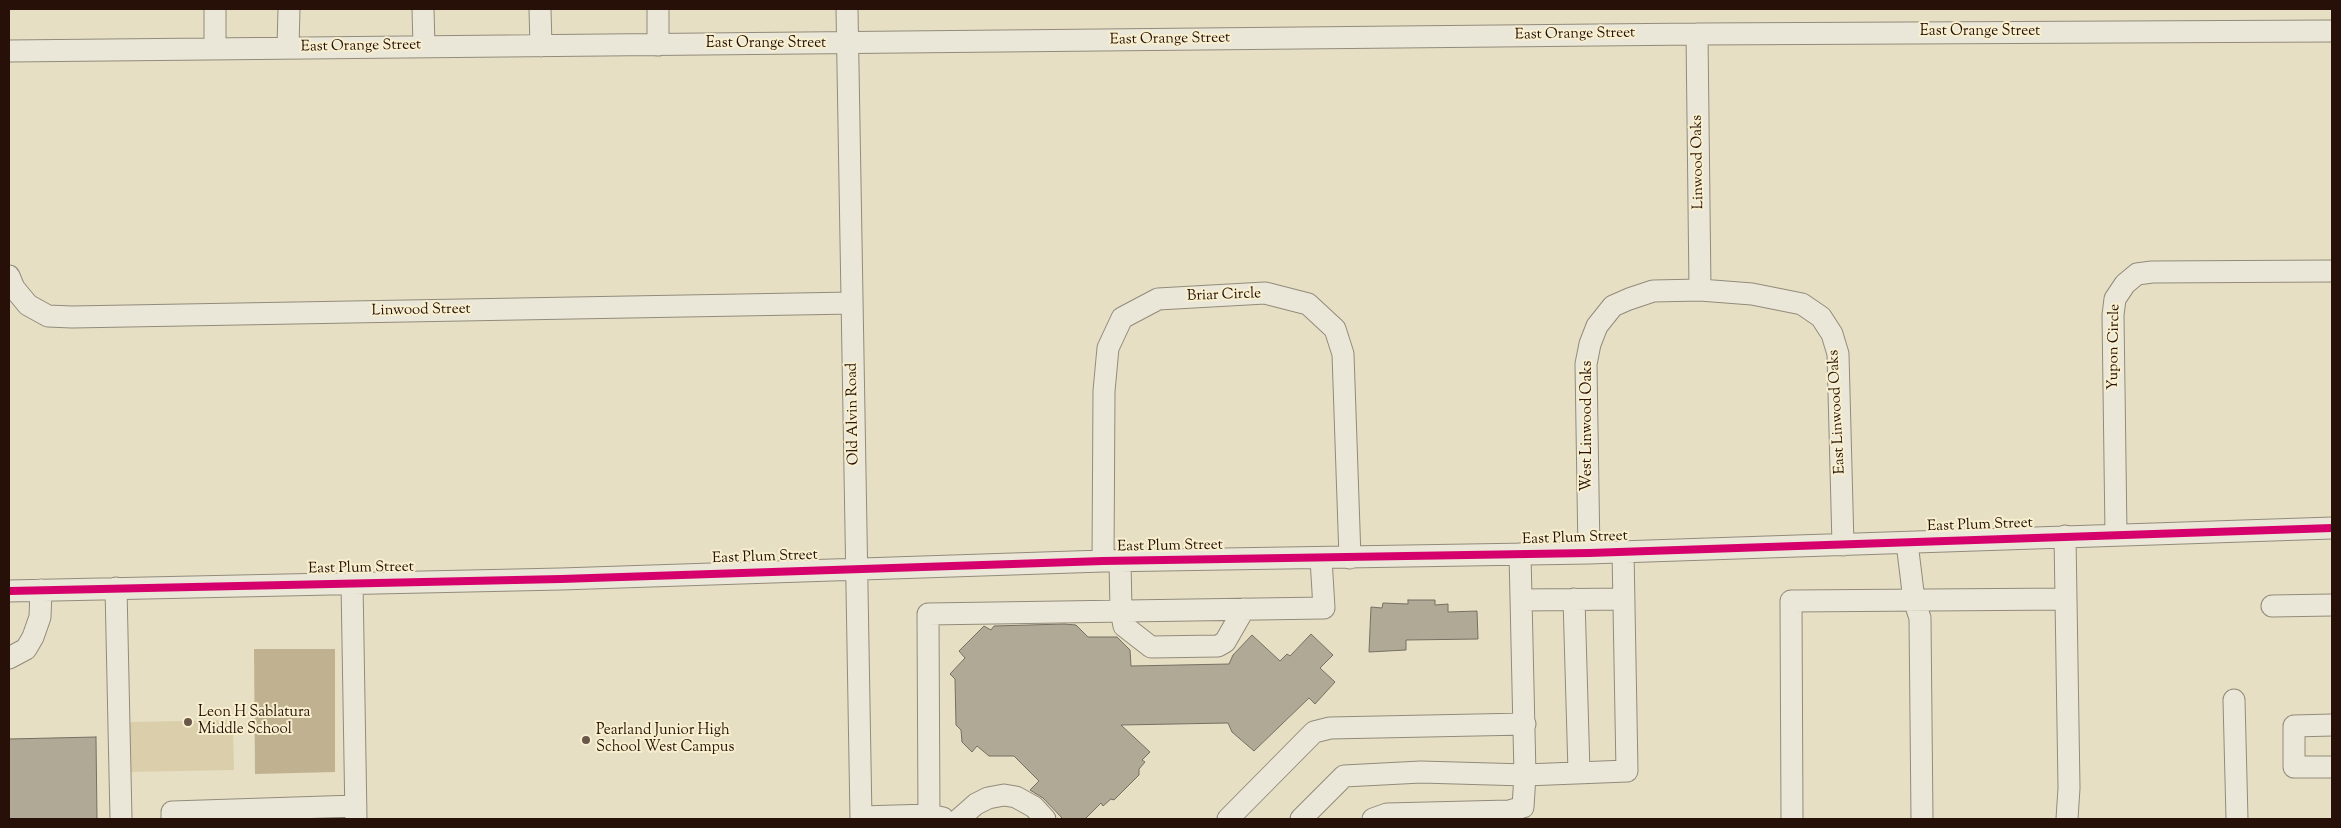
<!DOCTYPE html>
<style>
body{margin:0}
#map{position:relative;width:2341px;height:828px;overflow:hidden;background:#e6dfc4;font-family:"Sorts Mill Goudy",serif}
canvas{display:block}
.frame{position:absolute;inset:0;border:10px solid #261007;pointer-events:none}
</style>
<div id="map">
<canvas width="2341" height="828"></canvas>
<div class="frame"></div>
</div>
<script>
const context = document.querySelector('canvas').getContext('2d');
context.lineJoin = 'round';
function fill(path, color) { context.fillStyle = color; context.fill(path, 'evenodd'); }
const shape = rows => new Path2D(rows.map(r => 'M' + r).join(''));
function stroke(path, color, width, dash) { context.strokeStyle = color; context.lineWidth = width; context.lineCap = dash ? 'butt' : 'round'; context.setLineDash(dash || []); context.stroke(path); }
function label(font, color, halo, rows, align = 'center') {
  context.font = font + ' "Sorts Mill Goudy",serif'; context.lineWidth = 4; context.setLineDash([]); context.textBaseline = 'middle'; context.strokeStyle = halo; context.fillStyle = color; for (const [text, x, y, turn = 0] of rows) {
    context.save(); context.translate(x, y); context.rotate((+turn || 0) * Math.PI / 180); context.textAlign = isNaN(turn) ? turn : align; if (halo) context.strokeText(text, 0, 0); context.fillText(text, 0, 0); context.restore();
  }
}
const green = shape([
 [233,720,234,770,130,772,129,722]
]);
const water = shape([
 [254,649,335,649,335,772,255,774]
]);
const building = shape([
 [1408,600,1435,600,1435,605,1448,604,1448,612,1477,611,1478,639,1406,640,1406,650,1369,652,1371,607,1382,608,1383,603,1408,604,1408,600],
 [1064,624,1076,625,1088,637,1117,637,1130,650,1131,666,1229,664,1233,655,1252,635,1280,661,1287,654,1290,656,1311,634,1333,655,1320,668,1335,682,1315,704,1309,698,1254,751,1232,732,1228,723,1121,725,1150,752,1142,760,1145,762,1139,769,1139,775,1114,800,1111,799,1103,806,1101,803,1085,819,1063,819,1043,798,1030,790,1039,781,1014,756,989,756,977,746,972,752,962,742,961,730,956,725,955,679,950,674,965,658,959,651,984,626,991,630,994,626,1064,624],
 [96,737,97,819,9,819,9,739,96,737]
]);
const minor = shape([
 [215,9,215,48],
 [423,9,424,46],
 [540,9,541,46],
 [658,9,658,45],
 [847,9,861,819],
 [1697,34,1700,290],
 [288,47,289,9],
 [9,51,1697,34,2332,31],
 [9,276,14,288,28,305,48,316,72,317,852,303],
 [2116,534,2113,315,2115,299,2125,284,2137,274,2152,272,2332,271],
 [2065,536,2069,788,2067,819],
 [1907,543,1914,600,1920,618,1922,819],
 [1589,553,1586,364,1590,344,1597,326,1613,306,1629,299,1653,291,1700,290,1752,294,1802,304,1821,317,1832,334,1838,354,1843,545],
 [1103,561,1104,391,1108,348,1122,318,1158,299,1265,293,1308,304,1335,329,1343,354,1350,558],
 [1120,561,1121,610,1124,626,1151,647,1218,646,1225,642,1244,609],
 [352,583,356,819],
 [116,588,121,819],
 [9,591,561,579,1103,561,1589,553,2332,528],
 [1574,599,1579,772],
 [1522,600,1623,599],
 [2272,606,2332,605],
 [9,658,26,649,33,637,40,617,41,590],
 [2234,700,2237,819],
 [2332,725,2294,726,2294,767,2332,767],
 [861,817,929,815,943,818],
 [172,819,172,812,356,806],
 [929,819,928,614,1324,608,1321,559],
 [959,819,976,804,988,798,1004,795,1016,797,1034,807,1045,819],
 [1228,819,1314,732,1330,728,1525,724],
 [1301,819,1344,776,1421,772,1525,775,1627,771,1623,551],
 [1373,819,1387,814,1509,811,1523,807,1525,775,1520,554],
 [1792,819,1791,601,2066,599]
]);
const cycleway = shape([
 [9,591,561,579,1103,561,1589,553,2332,528]
]);
const markers = [
 [188,722,5,"#695849"],
 [586,740,5,"#695849"]
];
const streetNames = [
 ["East Orange Street",1980,32],
 ["East Orange Street",1575,35,-1],
 ["East Orange Street",1170,40,-1],
 ["East Orange Street",766,44],
 ["East Orange Street",361,47,-1],
 ["Linwood Oaks",1699,162,-91],
 ["Briar Circle",1224,296,-2],
 ["Linwood Street",421,311,-1],
 ["Yupon Circle",2115,347,-89],
 ["East Linwood Oaks",1838,412,-93],
 ["Old Alvin Road",854,414,-91],
 ["West Linwood Oaks",1588,426,-90],
 ["East Plum Street",1980,526,-2],
 ["East Plum Street",1575,539,-2],
 ["East Plum Street",1170,547,-1],
 ["East Plum Street",765,558,-2],
 ["East Plum Street",361,569,-1]
];
const poiNames = [
 ["Leon H Sablatura",198,713],
 ["Middle School",198,730],
 ["Pearland Junior High",596,731],
 ["School West Campus",596,748]
];
fill(green, '#dbcfab');
fill(water, '#c0b290');
fill(building, '#afa996');
stroke(building, '#776f62', 1);
stroke(minor, '#928b7b', 23);
stroke(minor, '#eae7d8', 21);
stroke(cycleway, '#d6006c', 8);
for (const [x, y, r, color] of markers) { const dot = new Path2D(); dot.arc(x, y, r, 0, 2 * Math.PI); context.fillStyle = color; context.fill(dot); stroke(dot, '#f8efcf', 2); }
label('15px', '#261007', '#f8efcf', streetNames);
label('15px', '#261007', '#f8efcf', poiNames, 'left');
</script>
